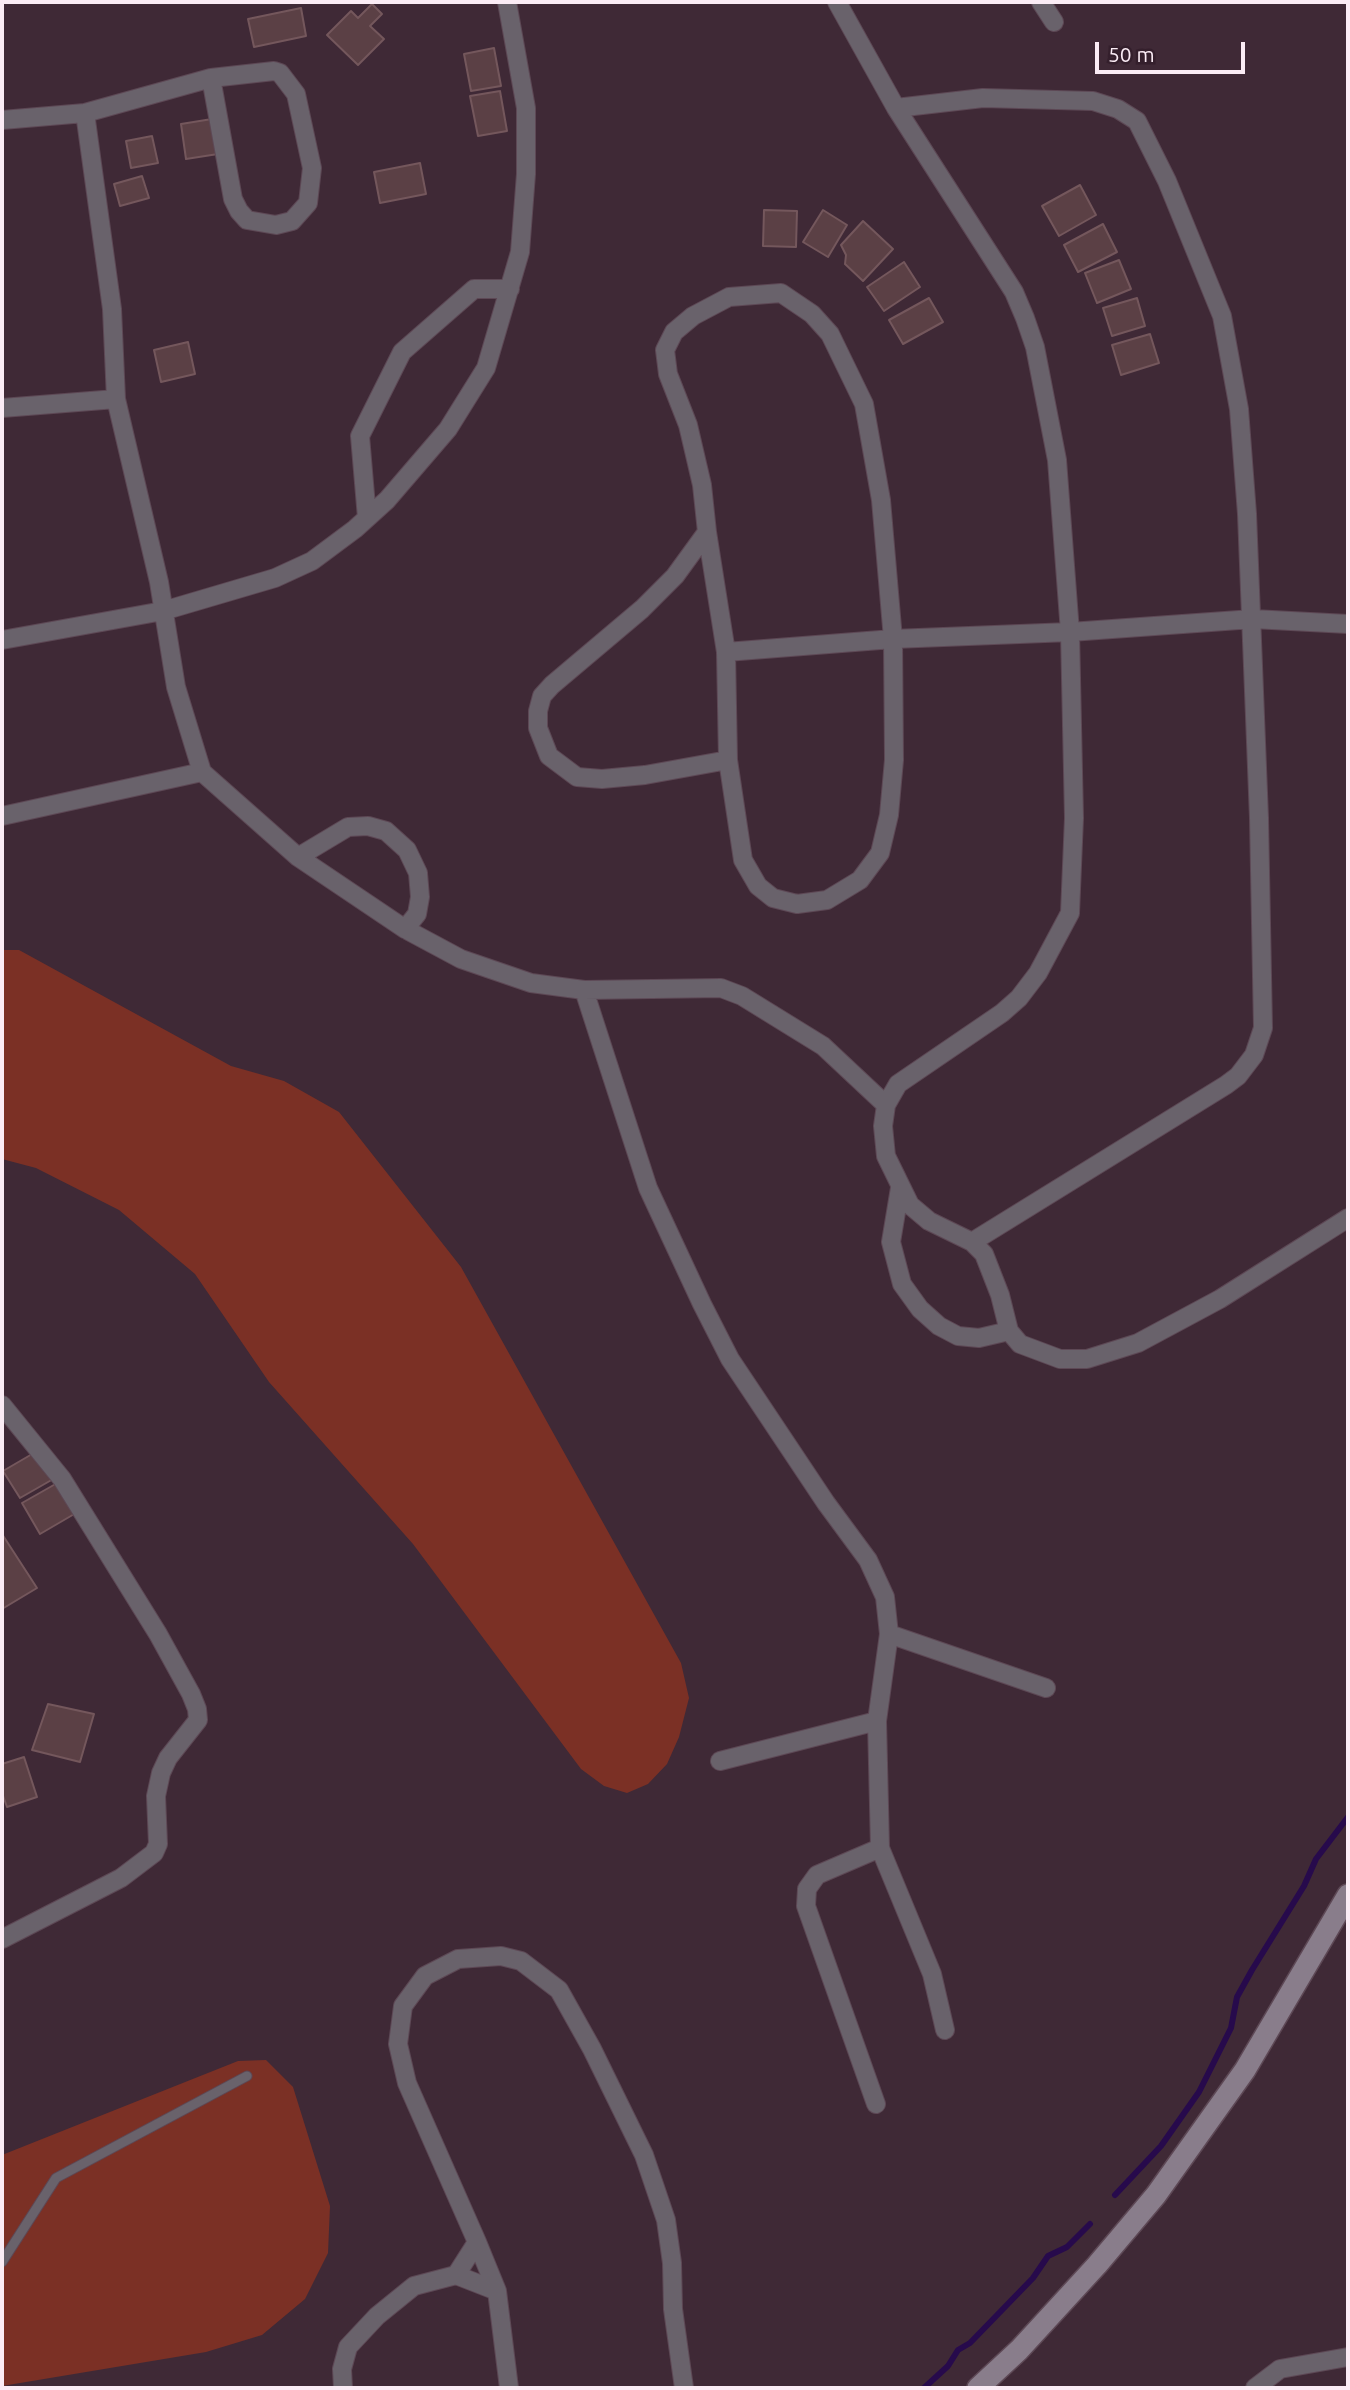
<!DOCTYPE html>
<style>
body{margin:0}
#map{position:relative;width:1350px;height:2390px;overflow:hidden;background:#3f2936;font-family:Ubuntu,sans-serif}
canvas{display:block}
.frame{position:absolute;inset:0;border:4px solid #fbecf5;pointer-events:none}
.scale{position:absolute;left:1095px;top:42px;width:150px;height:32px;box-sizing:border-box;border:4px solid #fbecf5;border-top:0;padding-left:9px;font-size:21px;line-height:24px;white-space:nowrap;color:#fbecf5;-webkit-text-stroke:5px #341f2c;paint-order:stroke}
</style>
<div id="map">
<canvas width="1350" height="2390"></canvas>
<div class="frame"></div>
<div class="scale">50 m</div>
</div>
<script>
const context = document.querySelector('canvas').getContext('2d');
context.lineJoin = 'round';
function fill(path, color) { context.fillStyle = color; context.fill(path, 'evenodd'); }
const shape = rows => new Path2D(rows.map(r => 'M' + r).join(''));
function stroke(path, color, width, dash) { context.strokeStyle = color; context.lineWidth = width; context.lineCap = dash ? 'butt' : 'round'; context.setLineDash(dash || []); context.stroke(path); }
const green = shape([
 [2,950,19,950,231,1066,284,1081,339,1112,461,1267,681,1663,689,1698,679,1737,667,1764,648,1784,627,1793,604,1786,581,1769,413,1544,269,1382,195,1274,119,1210,36,1168,2,1159],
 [266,2060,293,2087,330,2206,328,2253,305,2299,262,2335,206,2352,2,2386,2,2155,238,2061]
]);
const stream = shape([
 [1115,2195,1161,2146,1199,2092,1231,2028,1237,1997,1252,1970,1304,1886,1316,1859,1348,1817],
 [924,2388,948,2366,958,2350,970,2343,1033,2278,1048,2256,1067,2247,1090,2224]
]);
const building = shape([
 [372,4,382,14,370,26,384,39,358,65,327,35,351,11,358,18,372,4],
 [301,8,306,36,254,47,248,19,301,8],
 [494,48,501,86,471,91,464,54,494,48],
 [500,91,507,131,478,136,470,96,500,91],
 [212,119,218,154,186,159,181,124,212,119],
 [152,136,158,163,131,168,126,141,152,136],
 [420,163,426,194,380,203,374,172,420,163],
 [142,176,149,198,120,206,114,184,142,176],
 [1080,185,1096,215,1059,236,1042,206,1080,185],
 [764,210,797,211,796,247,763,246,764,210],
 [823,210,847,225,828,257,803,242,823,210],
 [863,221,893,249,863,281,845,264,846,255,841,245,863,221],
 [1103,224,1117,252,1078,272,1064,245,1103,224],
 [1119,260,1131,289,1097,303,1085,273,1119,260],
 [904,262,920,287,884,311,867,287,904,262],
 [929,298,943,322,903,344,889,320,929,298],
 [1137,298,1145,326,1112,336,1103,308,1137,298],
 [1150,334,1159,363,1121,375,1112,345,1150,334],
 [188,342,195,374,161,382,154,350,188,342],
 [39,1450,55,1478,20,1498,3,1471,39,1450],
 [59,1482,76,1513,40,1534,22,1503,59,1482],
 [2,1534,37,1588,2,1609,2,1534],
 [48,1704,94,1714,80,1762,32,1750,48,1704],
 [24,1757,37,1797,7,1807,2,1793,2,1764,24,1757]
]);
const lane = shape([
 [2,2262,56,2178,247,2076]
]);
const street = shape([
 [837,2,896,108,1014,292,1025,318,1035,347,1057,460,1070,632,1074,818,1070,913,1038,973,1019,998,1002,1013,898,1084,886,1105,883,1126,886,1156,910,1205,929,1221,972,1242,984,1254,1000,1295,1009,1331,1020,1344,1060,1359,1087,1359,1138,1343,1220,1299,1348,1218],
 [1041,2,1054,22],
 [896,108,983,98,1093,101,1118,109,1137,121,1167,181,1222,316,1239,409,1247,514,1259,818,1263,1028,1254,1055,1238,1076,1226,1085,972,1242],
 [85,113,112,309,116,399,159,582,176,687,202,772,298,857,405,929,461,959,531,983,584,990,721,988,742,996,823,1046,886,1105],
 [2,120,85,113,211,78,233,199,239,211,247,220,276,225,292,221,308,203,312,168,296,94,280,73,274,71,211,78],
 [2,408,116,399],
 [367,518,360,436,402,352,474,289,510,289],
 [707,532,702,485,688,425,668,374,665,350,674,332,693,316,729,297,781,293,812,314,830,334,864,404,881,500,893,639,894,760,889,815,880,853,860,880,827,900,797,904,773,898,758,886,743,860,728,760,726,652],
 [2,640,163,611,275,578,312,561,355,529,387,500,448,429,486,368,520,252,526,174,526,108,507,2],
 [728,760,645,775,602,779,577,777,549,756,538,728,538,711,542,696,552,685,642,609,675,576,707,532,726,652,893,639,1070,632,1253,619,1348,624],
 [2,816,202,772],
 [298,857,348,827,368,826,386,831,407,850,418,873,420,897,417,914,405,929],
 [584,990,648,1188,702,1304,730,1359,826,1503,868,1560,885,1597,889,1634,877,1721,880,1848,932,1974,945,2030],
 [900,1188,891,1242,902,1284,920,1309,939,1326,958,1336,979,1338,1009,1331],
 [2,1405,62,1479,158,1634,191,1694,197,1709,198,1720,168,1758,161,1773,156,1796,158,1844,154,1853,121,1878,2,1939],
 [889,1634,1046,1688],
 [720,1761,877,1721],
 [876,2104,806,1906,807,1889,817,1875,880,1848],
 [477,2242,497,2291,509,2388],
 [456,2275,497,2291],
 [343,2388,342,2369,348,2347,377,2316,414,2286,456,2275,477,2242,407,2083,398,2044,403,2006,425,1976,458,1959,501,1956,521,1961,559,1990,592,2049,644,2155,666,2220,672,2263,673,2309,684,2388],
 [1255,2388,1280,2369,1348,2357]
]);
const secondary = shape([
 [978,2388,1019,2350,1097,2265,1156,2195,1245,2070,1348,1895]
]);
fill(green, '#7b3025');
stroke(stream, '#270a4c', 6);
fill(building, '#5b4045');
stroke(building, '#74575c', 2);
stroke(lane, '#5d4855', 11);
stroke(street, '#5d4855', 20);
stroke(secondary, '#5d4855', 24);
stroke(lane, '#69626b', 9);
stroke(street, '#69626b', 18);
stroke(secondary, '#897d8b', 21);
</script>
